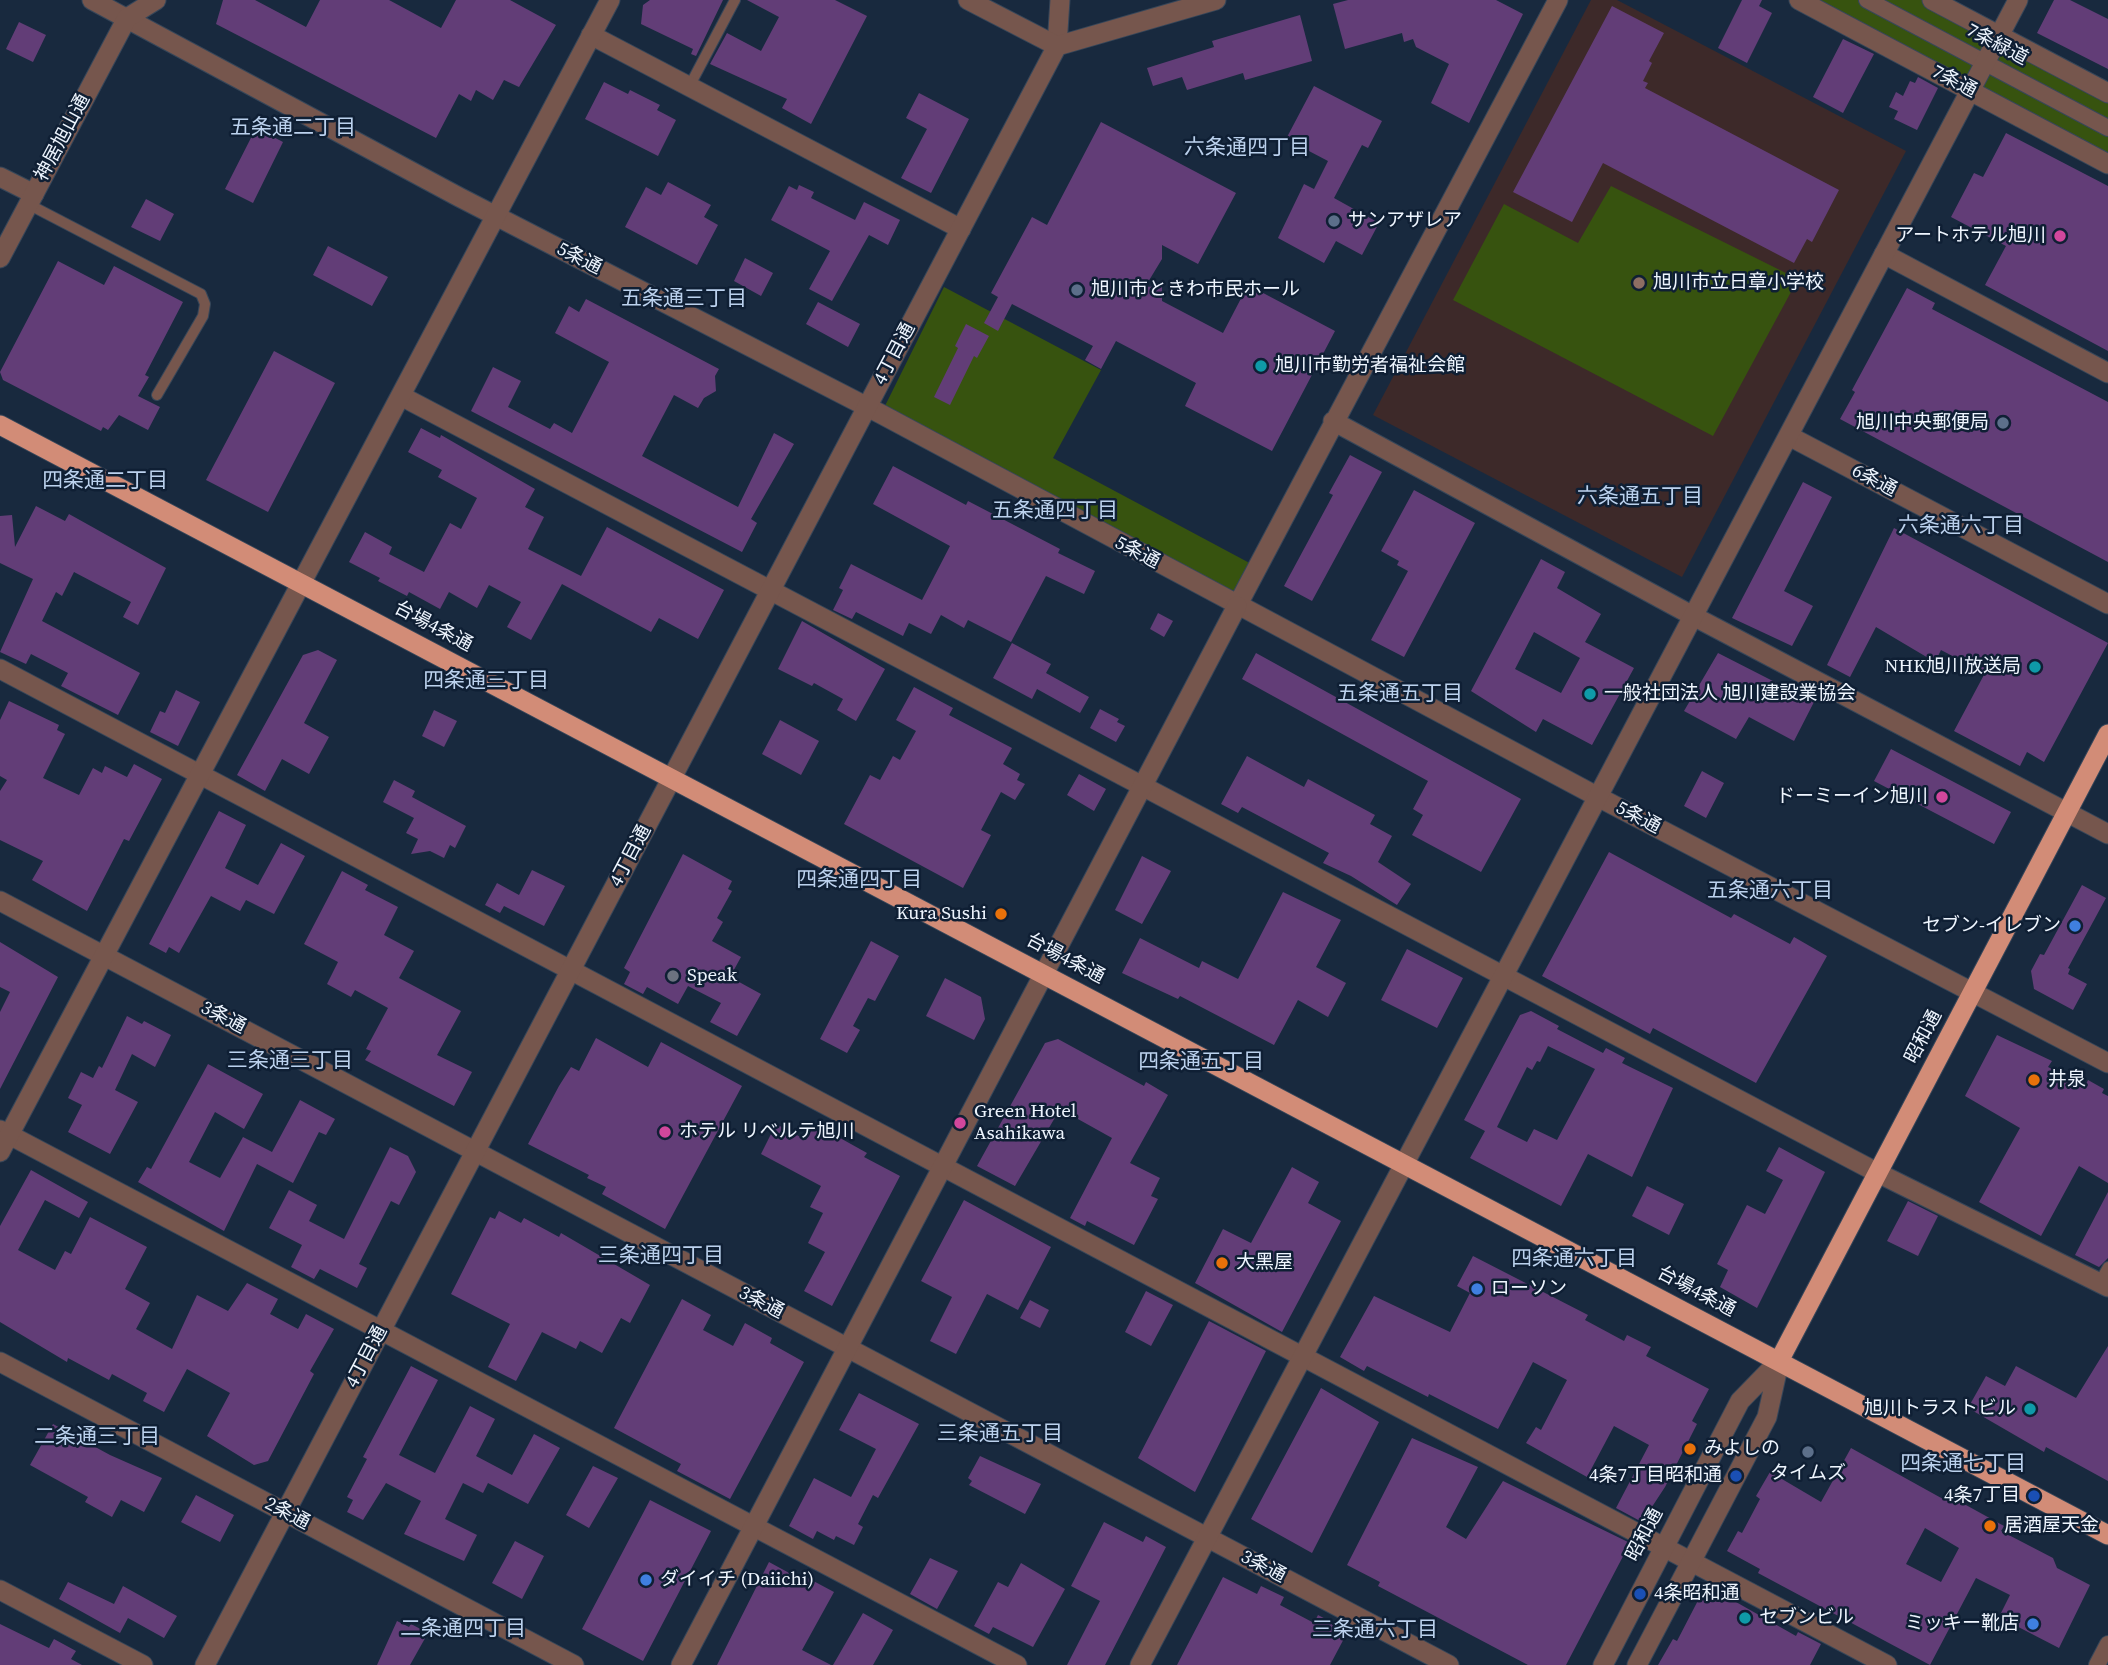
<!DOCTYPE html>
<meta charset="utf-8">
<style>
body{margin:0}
canvas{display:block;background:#18293e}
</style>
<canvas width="2108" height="1665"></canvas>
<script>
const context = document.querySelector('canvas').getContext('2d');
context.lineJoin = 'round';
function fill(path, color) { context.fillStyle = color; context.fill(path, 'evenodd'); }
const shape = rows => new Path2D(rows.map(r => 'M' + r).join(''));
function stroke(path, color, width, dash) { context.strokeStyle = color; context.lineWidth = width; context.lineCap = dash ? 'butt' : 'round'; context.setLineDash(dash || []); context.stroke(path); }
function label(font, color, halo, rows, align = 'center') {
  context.font = font + ' "Source Serif 4","Noto Sans JP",serif'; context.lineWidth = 5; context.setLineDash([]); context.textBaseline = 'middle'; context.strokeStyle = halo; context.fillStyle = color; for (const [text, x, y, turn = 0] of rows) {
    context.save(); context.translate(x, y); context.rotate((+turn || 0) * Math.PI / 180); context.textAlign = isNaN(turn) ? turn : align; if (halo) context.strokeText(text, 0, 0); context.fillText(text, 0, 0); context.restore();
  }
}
const education = shape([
 [1591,0,1617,0,1906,151,1682,577,1373,415]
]);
const green = shape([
 [1799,0,1932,0,2108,92,2108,164],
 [1611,186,1798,279,1713,436,1453,300,1504,204,1578,243],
 [944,287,1101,370,1053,458,1257,567,1237,606,881,414]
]);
const building = shape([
 [223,0,255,0,306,27,320,0,389,0,441,28,456,0,510,0,556,25,519,87,504,80,493,100,476,90,471,101,459,94,436,138,216,24],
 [650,0,723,0,696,56,691,54,693,49,641,24,643,5],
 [747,0,835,0,867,16,811,124,782,108,787,99,710,64,727,33,761,51,779,17],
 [1348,0,1496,0,1523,14,1469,123,1431,103,1449,64,1416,47,1413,39,1404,42,1402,33,1345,49,1333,4],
 [1742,0,1762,0,1759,6,1772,13,1747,63,1718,48],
 [2054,0,2070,0,2108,19,2108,69,2037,33],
 [1612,6,1664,33,1649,61,1652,63,1643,81,1648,83,1645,88,1839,190,1812,242,1807,239,1794,263,1603,163,1572,222,1513,192],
 [1300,15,1312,61,1245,80,1243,73,1187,90,1182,77,1153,86,1147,68,1214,47,1212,41],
 [19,22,46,35,33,62,6,49],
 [1843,39,1874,54,1843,113,1813,97],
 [1918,77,1938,88,1917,130,1894,119,1898,111,1889,107,1896,92,1903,96,1910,81,1915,83],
 [604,82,628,94,630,90,660,105,657,110,676,120,658,156,585,119],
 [1314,86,1382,121,1368,148,1362,145,1334,198,1379,223,1362,255,1336,241,1324,263,1278,238,1304,184,1314,189,1328,161,1286,139],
 [919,93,969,119,931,193,901,178,927,129,906,118],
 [1101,122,1236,193,1198,264,1162,245,1162,259,1145,287,1162,286,1162,301,1223,333,1248,285,1335,331,1272,451,1185,406,1196,383,1116,341,1101,369,1085,360,1093,346,1012,304,998,331,984,323,998,297,991,293,1032,217,1047,225],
 [256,128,283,142,253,203,225,189],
 [2006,133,2108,186,2108,351,1985,285,2006,246,1951,217,1974,173,1983,177],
 [668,182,711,205,704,217,718,225,697,265,625,227,646,187,661,195],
 [799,185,814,192,811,198,855,220,864,202,900,220,888,245,869,235,832,301,809,289,830,251,771,220,789,186,797,190],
 [146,199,174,214,160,241,131,227],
 [328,246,388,277,372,306,313,275],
 [745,258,773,273,761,296,734,281],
 [58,261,104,285,114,266,183,302,145,375,149,377,138,396,160,407,148,430,119,415,108,430,103,427,101,431,3,380,0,372],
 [1907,288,1935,303,1932,309,2108,402,2108,562,1840,419,1855,392,1852,390],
 [586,299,719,369,715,376,716,391,704,398,698,408,674,395,642,456,738,507,774,433,794,444,751,519,757,523,742,552,471,411,493,367,521,381,508,407,550,429,554,423,572,433,609,362,555,333,569,306,579,312],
 [818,302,860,324,848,347,806,324],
 [966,324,989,336,977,358,974,356,950,405,934,397,958,348,955,346],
 [274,351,335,383,268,512,206,480],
 [421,428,440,438,441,435,535,489,525,507,544,517,528,549,581,576,607,527,724,590,698,639,659,618,651,632,562,584,531,640,507,627,521,602,489,585,477,608,449,592,440,609,409,592,407,596,378,581,380,578,349,562,365,532,392,547,389,554,424,572,450,523,461,529,477,498,438,477,442,470,408,452],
 [1350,455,1382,472,1312,601,1284,586,1333,495,1329,493],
 [893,466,966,505,968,501,1060,549,1058,553,1095,571,1084,594,1046,576,1011,642,968,620,964,628,941,615,931,634,909,623,903,636,856,612,852,619,833,610,843,590,839,588,851,564,922,600,950,546,873,504],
 [1803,482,1832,497,1784,591,1813,606,1792,646,1732,618],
 [1414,490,1475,523,1404,657,1371,640,1408,571,1397,565,1399,561,1381,551],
 [36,506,65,521,69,514,166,568,138,625,123,617,131,602,74,572,62,596,56,592,42,621,140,673,118,715,61,686,68,673,31,654,26,664,0,652,33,579,0,563,0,516,12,515,15,547],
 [1894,528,2108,643,2044,762,2027,752,2020,766,1954,731,1985,673,1941,650,1935,662,1876,627,1850,677,1827,665],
 [1541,559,1565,572,1557,588,1601,614,1585,642,1634,668,1592,745,1543,719,1536,732,1471,691],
 [1534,632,1580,658,1561,693,1515,669],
 [1158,613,1173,621,1164,637,1150,629],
 [802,621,885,669,856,721,837,710,843,699,814,683,812,686,778,669],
 [1012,643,1051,664,1046,673,1089,697,1080,713,1037,689,1032,699,993,678],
 [318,650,337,660,304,723,329,737,309,774,282,759,265,791,237,775,303,655],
 [1256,653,1521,799,1481,872,1412,835,1423,815,1413,809,1428,781,1242,679],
 [1718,653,1814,702,1794,741,1749,717,1736,739,1684,711],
 [914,687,953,708,949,715,1012,748,1003,764,1020,774,1017,780,1025,784,1015,800,1001,792,981,830,991,835,963,888,844,824,870,775,880,780,893,756,900,760,916,731,896,720],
 [176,690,200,702,178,746,150,732,160,711,165,713],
 [9,701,59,725,57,730,65,734,43,778,79,795,93,768,102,773,105,766,127,777,134,764,162,779,129,841,124,839,87,911,32,880,43,861,0,840,0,791,7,780,0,776,0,720],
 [1100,709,1119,719,1117,722,1125,726,1116,742,1090,728],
 [434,710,457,721,444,747,422,736],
 [780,720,819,741,801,775,762,754],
 [1891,749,2011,812,1994,844,1874,781],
 [1247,756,1304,787,1308,779,1375,815,1370,824,1392,836,1378,862,1411,884,1397,905,1351,876,1323,863,1329,853,1242,807,1238,813,1221,804],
 [1702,771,1724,783,1706,818,1684,806],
 [1079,774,1106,789,1094,811,1067,795],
 [394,780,415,791,412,797,466,826,455,848,450,845,444,858,430,851,411,854,418,839,406,833,414,818,383,802],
 [219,811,246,825,225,868,258,885,281,843,305,856,274,914,246,900,240,911,211,896,179,953,169,947,166,953,149,944],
 [1609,852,1731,918,1734,914,1790,944,1794,937,1827,956,1756,1083,1653,1028,1650,1034,1542,976],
 [683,854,732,881,728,889,732,891,717,918,723,922,712,941,741,957,730,977,761,994,737,1036,710,1022,721,1003,688,986,678,1004,647,987,643,994,624,984,630,972,624,968],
 [1142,856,1171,871,1142,924,1115,910],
 [532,870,565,886,544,926,504,906,500,913,485,905,497,883,519,895],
 [342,871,368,885,365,890,398,907,384,935,414,951,399,978,461,1011,437,1055,472,1072,454,1106,365,1060,371,1051,366,1049,388,1008,355,990,351,997,327,984,338,962,304,944],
 [2082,885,2106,898,2068,968,2070,969,2068,974,2087,984,2073,1010,2034,989,2031,971,2040,954,2044,955],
 [1283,892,1341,920,1316,967,1346,983,1328,1017,1298,1000,1274,1045,1180,996,1178,999,1122,973,1140,938,1199,968,1202,961,1238,979],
 [871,941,899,956,875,1001,868,998,853,1026,860,1030,847,1053,820,1039],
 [0,942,58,977,0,1089,0,1012,10,992,0,987],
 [1407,949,1463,978,1437,1028,1381,1000],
 [945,978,981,997,985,1019,974,1040,926,1016],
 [1531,1011,1559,1026,1557,1029,1603,1053,1606,1048,1625,1058,1622,1063,1673,1088,1632,1177,1588,1154,1561,1206,1470,1158,1485,1131,1464,1120,1520,1015],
 [1548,1046,1595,1069,1557,1140,1534,1129,1527,1142,1497,1127,1527,1067,1532,1070,1537,1061,1540,1062],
 [127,1016,142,1024,144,1021,171,1035,155,1067,132,1054,115,1090,138,1102,110,1154,68,1132,82,1105,68,1098,81,1072,93,1078,99,1066,102,1068],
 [1997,1035,2052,1061,2048,1067,2085,1086,2088,1080,2104,1089,2102,1093,2108,1096,2108,1183,2079,1166,2041,1236,1979,1202,2020,1128,1965,1096],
 [596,1038,648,1067,661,1042,742,1086,665,1229,602,1194,606,1187,587,1178,589,1175,528,1144,559,1086,571,1067,579,1071],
 [1058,1039,1144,1086,1146,1082,1168,1095,1130,1163,1160,1178,1151,1196,1158,1199,1134,1245,1087,1221,1085,1226,1070,1218,1112,1138,1060,1109,1015,1186,977,1166,1045,1043],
 [208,1064,263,1094,244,1129,215,1112,189,1162,220,1178,243,1137,272,1152,300,1100,335,1119,326,1135,319,1132,293,1183,257,1164,224,1231,138,1182,147,1167,151,1169],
 [776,1124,806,1140,815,1124,867,1153,864,1157,900,1176,832,1306,804,1291,825,1252,808,1243,823,1213,810,1207,821,1186,761,1154],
 [390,1147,408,1156,416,1172,399,1205,391,1201,359,1264,367,1268,357,1288,320,1269,314,1279,291,1267,302,1245,269,1228,289,1190,317,1205,309,1221,344,1239],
 [1779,1147,1825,1172,1757,1308,1720,1287,1728,1270,1717,1264,1747,1205,1765,1214,1783,1180,1766,1171],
 [1292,1167,1319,1182,1308,1203,1341,1221,1282,1332,1195,1283,1223,1229,1251,1243],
 [31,1170,88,1202,79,1218,45,1200,18,1250,55,1270,65,1251,71,1254,90,1217,147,1247,125,1289,150,1303,136,1329,172,1349,197,1295,228,1311,247,1283,278,1299,270,1314,298,1329,306,1314,334,1329,310,1371,314,1374,268,1461,254,1465,207,1436,230,1393,187,1369,164,1412,143,1401,147,1393,112,1374,109,1380,68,1358,67,1362,0,1322,0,1226],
 [1647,1186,1684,1204,1669,1235,1632,1216],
 [2108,1192,2108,1258,2099,1267,2075,1255],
 [964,1200,1051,1247,1018,1310,987,1294,956,1354,930,1341,952,1297,921,1281],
 [1908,1201,1938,1216,1918,1256,1887,1241],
 [499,1211,521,1223,524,1218,559,1237,561,1233,650,1285,630,1323,621,1318,602,1353,580,1341,576,1349,542,1332,516,1381,488,1367,510,1324,451,1294,490,1217,495,1219],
 [1473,1256,1588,1315,1585,1320,1624,1341,1627,1335,1651,1347,1646,1356,1709,1389,1692,1421,1697,1424,1665,1487,1642,1522,1616,1508,1649,1445,1614,1426,1587,1477,1526,1443,1536,1427,1541,1430,1567,1380,1533,1362,1498,1429,1429,1394,1428,1397,1367,1366,1364,1371,1340,1357,1374,1296,1450,1332,1470,1293,1457,1286],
 [1146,1291,1173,1305,1151,1346,1125,1332],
 [682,1299,711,1315,703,1330,733,1346,745,1323,772,1338,770,1343,804,1362,730,1499,677,1471,681,1464,614,1428],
 [1030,1300,1049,1310,1040,1328,1020,1318],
 [1209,1321,1266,1351,1195,1492,1138,1458],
 [2108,1346,2108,1481,2046,1447,2044,1452,1968,1408,1986,1376,2005,1386,2016,1366,2076,1398],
 [411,1366,438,1380,399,1455,435,1473,470,1406,495,1419,476,1456,512,1475,534,1434,560,1448,528,1504,488,1483,483,1493,463,1483,445,1519,477,1535,464,1561,404,1534,421,1501,386,1483,363,1520,347,1512,353,1500,347,1497,367,1459,363,1457],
 [1321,1388,1379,1422,1312,1553,1251,1519],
 [859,1393,919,1424,878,1498,873,1495,858,1524,863,1527,854,1545,836,1536,834,1540,817,1531,813,1539,789,1526,814,1478,851,1497,876,1449,839,1430],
 [53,1424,110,1455,162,1478,144,1512,121,1500,112,1517,85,1502,88,1497,30,1465],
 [1412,1438,1478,1467,1446,1527,1466,1539,1503,1481,1630,1543,1566,1665,1528,1665,1378,1586,1380,1582,1347,1565],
 [1851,1448,1943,1499,1946,1494,2004,1526,2001,1531,2053,1558,2057,1568,2090,1585,2059,1648,1999,1617,2010,1595,1976,1578,1930,1665,1758,1573,1760,1569,1727,1551,1738,1531,1742,1533,1760,1499,1756,1496,1770,1472,1821,1502],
 [1925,1528,1959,1548,1941,1582,1906,1564],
 [980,1456,1041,1484,1025,1514,969,1485,972,1481,968,1478],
 [593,1466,618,1478,589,1528,566,1515],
 [196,1495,234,1515,220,1542,181,1522],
 [650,1500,711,1531,643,1661,582,1629],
 [1104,1522,1143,1542,1146,1536,1166,1547,1105,1665,1067,1665,1100,1601,1071,1586],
 [515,1541,544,1556,522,1599,492,1583],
 [930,1558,958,1571,937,1609,910,1594],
 [769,1562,802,1580,804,1576,834,1592,802,1650,831,1665,717,1665],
 [1021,1563,1065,1589,1033,1647,993,1627,989,1634,974,1626,998,1582,1008,1587],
 [1223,1577,1257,1594,1261,1586,1284,1597,1280,1605,1314,1623,1318,1615,1348,1631,1330,1665,1177,1665],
 [68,1582,114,1604,123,1586,177,1616,164,1638,128,1618,120,1633,59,1599],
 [1706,1585,1796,1636,1798,1632,1821,1644,1810,1665,1658,1665,1673,1639,1677,1641],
 [863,1613,893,1630,873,1665,833,1665],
 [397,1621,409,1627,411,1624,428,1633,410,1665,377,1665],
 [0,1624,49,1648,54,1639,76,1651,71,1659,82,1665,0,1665]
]);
const service = shape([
 [689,87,735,0],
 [28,204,201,294,205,304,203,316,157,395],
 [2099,1283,2108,1267]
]);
const pedestrian = shape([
 [1867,0,2108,128],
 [2097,1665,2108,1644]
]);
const minor = shape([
 [92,0,459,197,881,414,1600,798,2108,1063],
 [1799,0,2108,164],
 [1932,0,2108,93],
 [591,35,961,229],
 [1057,46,1060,0],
 [0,177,34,194],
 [1884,254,2108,373],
 [401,396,1878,1173,2108,1287],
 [1333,421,1695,617,2108,834],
 [1789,436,2108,604],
 [1237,606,1558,0],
 [0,669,1887,1665],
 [0,901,1449,1665],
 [0,1130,1017,1665],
 [0,1362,574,1665],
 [0,1590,143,1665]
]);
const tertiary = shape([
 [968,0,1057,46,1216,0],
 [0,258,127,18,156,0],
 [0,1152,610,0],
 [205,1665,1057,46],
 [681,1665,1237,606],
 [1140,1665,2018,0],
 [1603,1665,1740,1401,1779,1361],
 [1637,1665,1767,1417,1779,1363]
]);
const trunk = shape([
 [0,425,2108,1535],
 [1779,1361,2108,734]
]);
const markers = [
 [1334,221,7,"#5c6f8a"],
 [2060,236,7,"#d1479c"],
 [1639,283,7,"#8d6e63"],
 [1077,290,7,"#5c6f8a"],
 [1261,366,7,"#0f9aa8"],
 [2003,423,7,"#5c6f8a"],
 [2035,667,7,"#0f9aa8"],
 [1590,694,7,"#0f9aa8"],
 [1942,797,7,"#d1479c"],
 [1001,914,7,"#e8710a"],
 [2075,926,7,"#3f7fe0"],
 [673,976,7,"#6b7280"],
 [2034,1080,7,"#e8710a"],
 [960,1123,7,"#d1479c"],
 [665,1132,7,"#d1479c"],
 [1222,1263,7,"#e8710a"],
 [1477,1289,7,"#3f7fe0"],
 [2030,1409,7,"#0f9aa8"],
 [1690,1449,7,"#e8710a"],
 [1808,1452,7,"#5c6f8a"],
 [1736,1476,7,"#1a4fb4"],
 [2034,1496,7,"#1a4fb4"],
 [1990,1526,7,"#e8710a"],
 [646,1580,7,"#3f7fe0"],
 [1640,1594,7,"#1a4fb4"],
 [1745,1618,7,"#0f9aa8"],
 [2033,1624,7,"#3f7fe0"]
];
const streetNames = [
 ["7条緑道",1997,45,28],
 ["7条通",1954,82,28],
 ["神居旭山通",63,138,-62],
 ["5条通",579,259,27],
 ["4丁目通",895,354,-62],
 ["6条通",1874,481,28],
 ["5条通",1137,553,28],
 ["台場4条通",433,627,28],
 ["5条通",1638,818,28],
 ["4丁目通",631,856,-62],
 ["台場4条通",1065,959,28],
 ["3条通",223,1018,28],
 ["昭和通",1924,1037,-62],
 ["台場4条通",1696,1292,28],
 ["3条通",761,1303,28],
 ["4丁目通",367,1357,-62],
 ["2条通",287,1514,28],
 ["昭和通",1645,1535,-62],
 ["3条通",1263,1567,28]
];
const poiNames = [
 ["サンアザレア",1348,221],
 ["アートホテル旭川",2046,236,"right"],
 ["旭川市立日章小学校",1653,283],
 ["旭川市ときわ市民ホール",1091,290],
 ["旭川市勤労者福祉会館",1275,366],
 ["旭川中央郵便局",1989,423,"right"],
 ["NHK旭川放送局",2021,667,"right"],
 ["一般社団法人 旭川建設業協会",1604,694],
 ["ドーミーイン旭川",1928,797,"right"],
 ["Kura Sushi",987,914,"right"],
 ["セブン-イレブン",2061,926,"right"],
 ["Speak",687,976],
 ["井泉",2048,1080],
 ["Green Hotel",974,1112],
 ["Asahikawa",974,1134],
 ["ホテル リベルテ旭川",679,1132],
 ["大黑屋",1236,1263],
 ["ローソン",1491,1289],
 ["旭川トラストビル",2016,1409,"right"],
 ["みよしの",1704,1449],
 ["タイムズ",1808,1474,"center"],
 ["4条7丁目昭和通",1722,1476,"right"],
 ["4条7丁目",2020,1496,"right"],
 ["居酒屋天金",2004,1526],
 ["ダイイチ (Daiichi)",660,1580],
 ["4条昭和通",1654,1594],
 ["セブンビル",1759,1618],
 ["ミッキー靴店",2019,1624,"right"]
];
const neighbourhoodNames = [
 ["五条通二丁目",293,129],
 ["六条通四丁目",1247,149],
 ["五条通三丁目",684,300],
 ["四条通二丁目",105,482],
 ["六条通五丁目",1640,498],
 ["五条通四丁目",1055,512],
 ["六条通六丁目",1961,527],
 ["四条通三丁目",486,682],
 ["五条通五丁目",1400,695],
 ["四条通四丁目",859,881],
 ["五条通六丁目",1770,892],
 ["三条通三丁目",290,1062],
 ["四条通五丁目",1201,1063],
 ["三条通四丁目",661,1257],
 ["四条通六丁目",1574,1260],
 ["三条通五丁目",1000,1435],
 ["二条通三丁目",97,1438],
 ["四条通七丁目",1963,1465],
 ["二条通四丁目",463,1630],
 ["三条通六丁目",1375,1631]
];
fill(education, '#3d2929');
fill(green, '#37530f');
fill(building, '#623d77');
stroke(service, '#364659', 12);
stroke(pedestrian, '#364659', 18);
stroke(minor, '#364659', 21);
stroke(tertiary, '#364659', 21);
stroke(trunk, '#364659', 21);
stroke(service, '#76564d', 10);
stroke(pedestrian, '#76564d', 16);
stroke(minor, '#76564d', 19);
stroke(tertiary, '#76564d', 19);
stroke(trunk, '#d28c77', 19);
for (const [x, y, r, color] of markers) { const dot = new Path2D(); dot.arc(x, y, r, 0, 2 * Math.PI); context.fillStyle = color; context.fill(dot); stroke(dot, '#0f1f34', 2.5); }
label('19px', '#eef5fe', '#0f1f34', streetNames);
label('19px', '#eef5fe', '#0f1f34', poiNames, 'left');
label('21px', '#bbd1ed', '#0f1f34', neighbourhoodNames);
</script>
